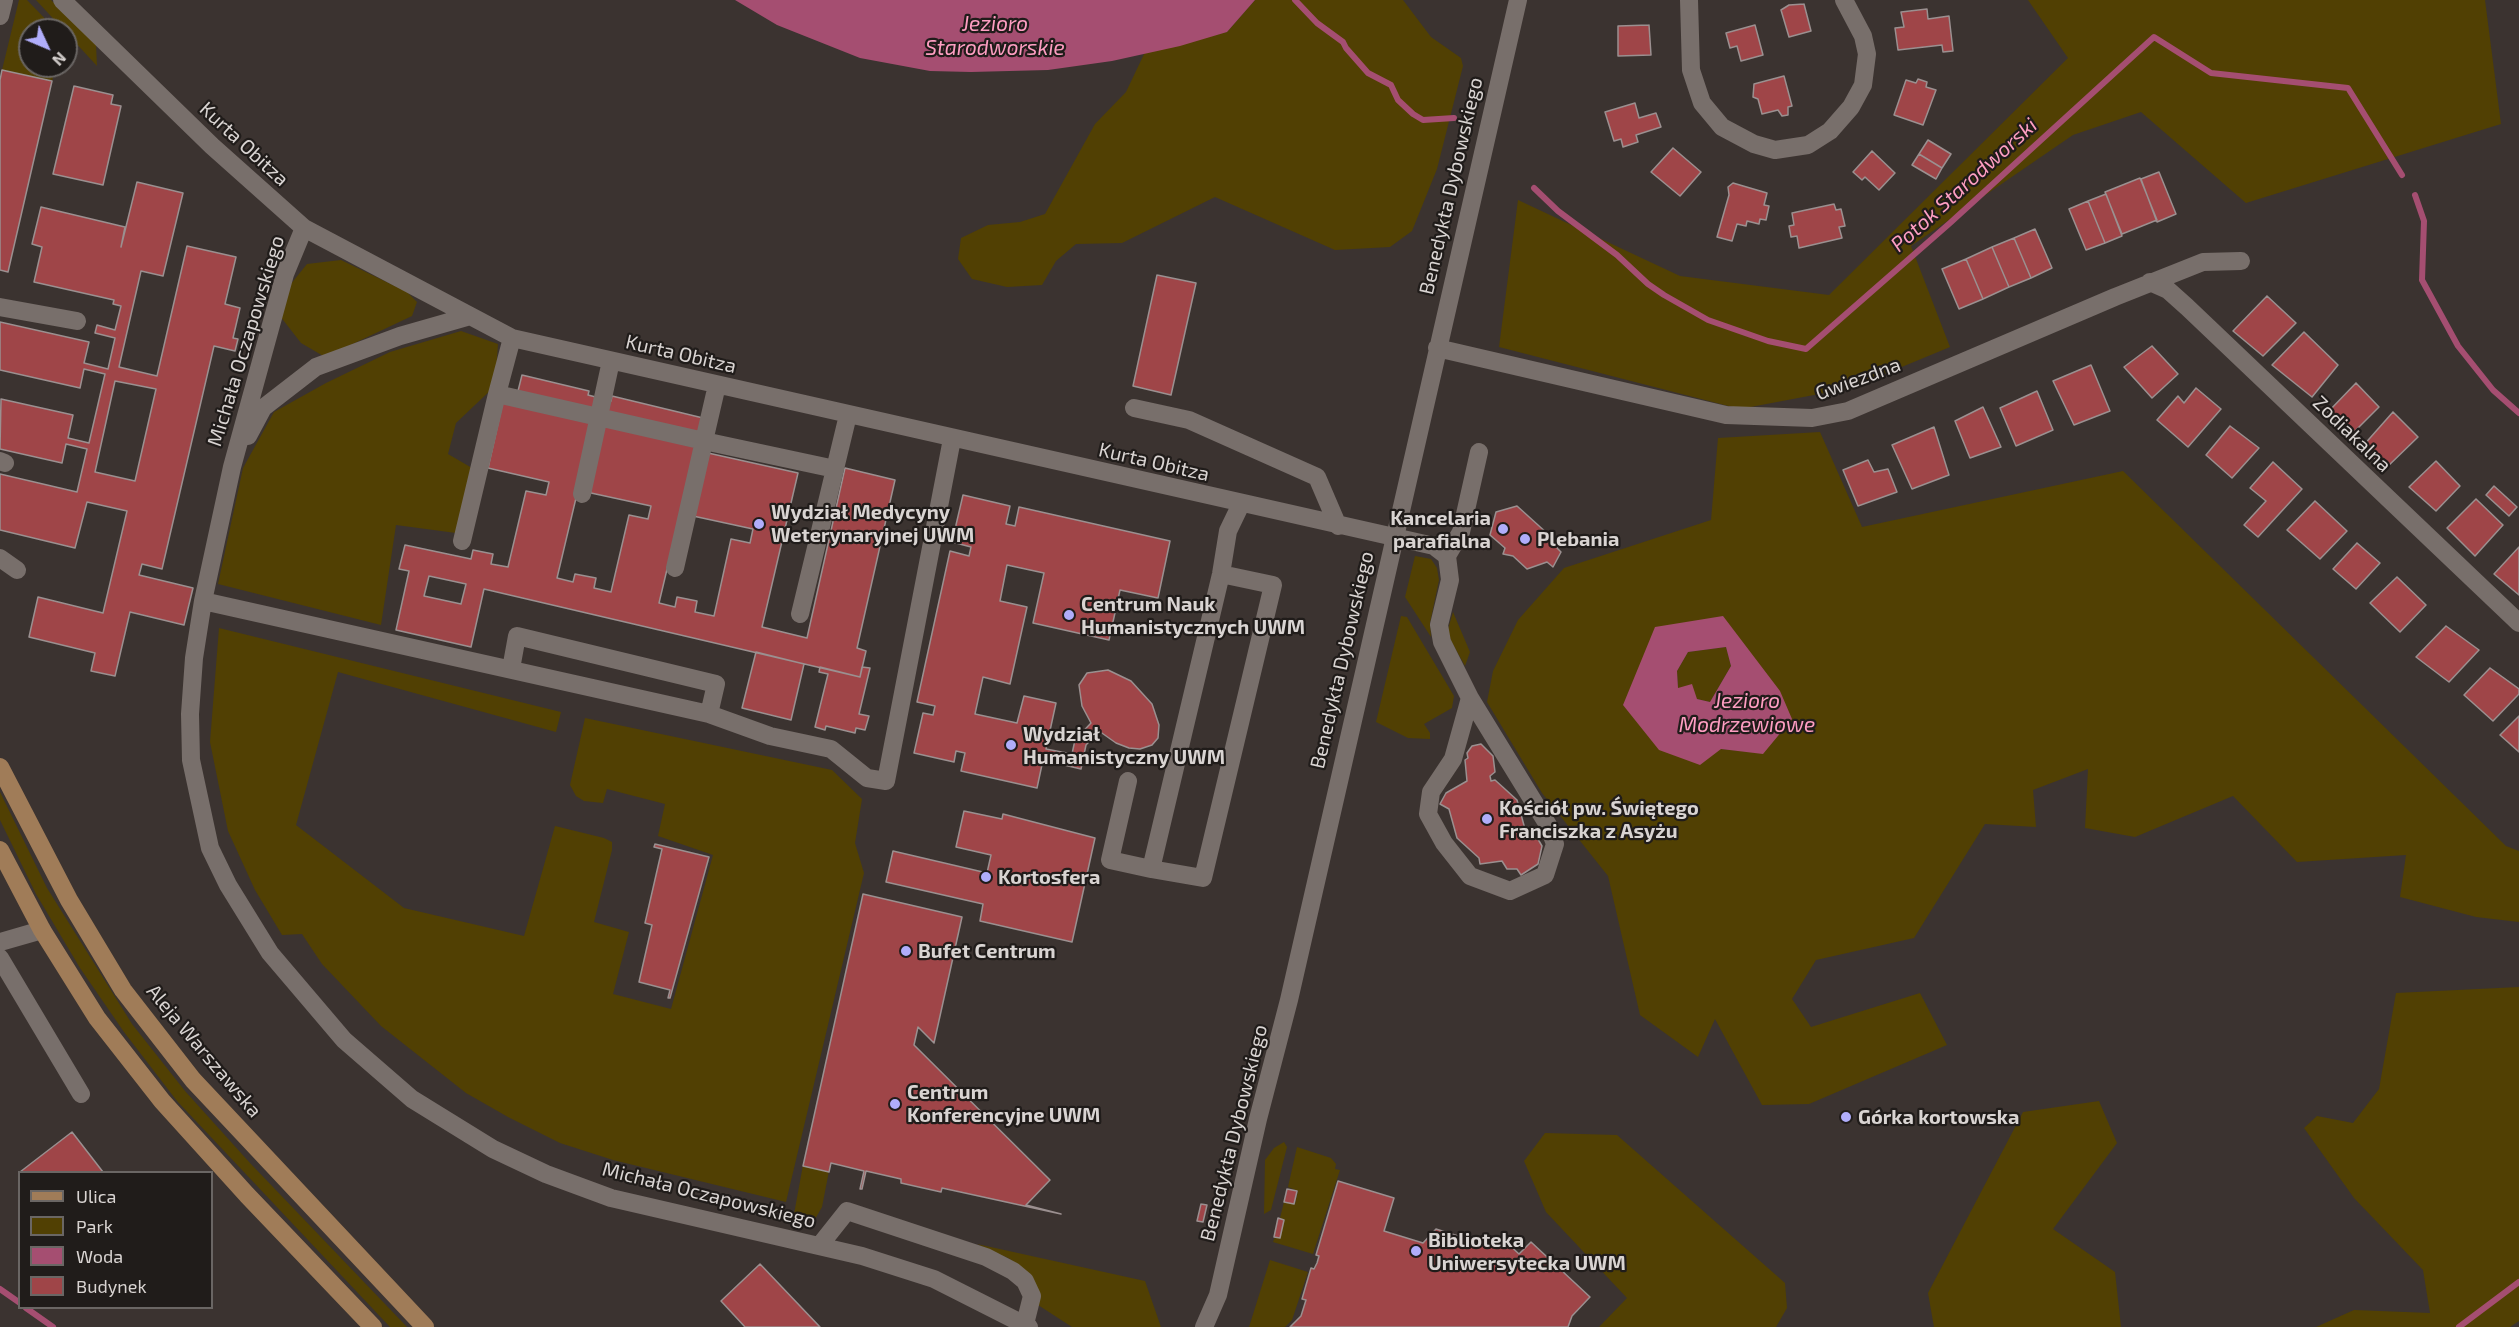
<!DOCTYPE html>
<meta charset="utf-8">
<style>
body{margin:0}
#map{position:relative;width:2519px;height:1327px;overflow:hidden;background:#3b3330;font-family:"Exo 2",sans-serif}
canvas{display:block}
.legend{position:absolute;left:18px;top:1171px;width:195px;height:138px;box-sizing:border-box;background:#201c1a;border:2px solid #6a6664;margin:0;padding:8px 10px;list-style:none;font-size:18px;color:#d9d4d2}
.legend li{display:flex;align-items:center;gap:12px;height:30px}
.legend b{width:30px;border:2px solid #6a6664}
.north{position:absolute;left:18px;top:18px;width:60px;height:60px;box-sizing:border-box;background:#201c1a;border:2px solid #6a6664;border-radius:50%;rotate:134deg;font-size:16px;font-weight:700;line-height:24px;text-align:center;color:#d9d4d2}
.north::after{content:'';display:block;margin:auto;width:21px;height:27px;background:#b0adfa;clip-path:polygon(50% 0,100% 100%,50% 72%,0 100%)}
</style>
<div id="map">
<canvas width="2519" height="1327"></canvas>
<ul class="legend">
<li><b style="height:8px;background:#a07c58"></b>Ulica</li>
<li><b style="height:16px;background:#514003"></b>Park</li>
<li><b style="height:16px;background:#a54e71"></b>Woda</li>
<li><b style="height:16px;background:#9f4548"></b>Budynek</li>
</ul>
<div class="north">N</div>
</div>
<script>
const context = document.querySelector('canvas').getContext('2d');
context.lineJoin = 'round';
function fill(path, color) { context.fillStyle = color; context.fill(path, 'evenodd'); }
const shape = rows => new Path2D(rows.map(r => 'M' + r).join(''));
function stroke(path, color, width, dash) { context.strokeStyle = color; context.lineWidth = width; context.lineCap = dash ? 'butt' : 'round'; context.setLineDash(dash || []); context.stroke(path); }
function label(font, color, halo, rows, align = 'center') {
  context.font = font + ' "Exo 2",sans-serif'; context.lineWidth = 4.5; context.setLineDash([]); context.textBaseline = 'middle'; context.strokeStyle = halo; context.fillStyle = color; for (const [text, x, y, turn = 0] of rows) {
    context.save(); context.translate(x, y); context.rotate((+turn || 0) * Math.PI / 180); context.textAlign = isNaN(turn) ? turn : align; if (halo) context.strokeText(text, 0, 0); context.fillText(text, 0, 0); context.restore();
  }
}
const green = shape([
 [19,0,27,0,56,30,30,30,30,66,56,66,52,81,2,70],
 [36,0,51,0,96,45,97,66],
 [1255,0,1403,0,1431,37,1461,58,1463,66,1437,169,1412,231,1390,247,1335,250,1215,197,1122,243,1076,244,1056,261,1042,285,1007,287,972,279,958,259,961,238,988,225,1020,222,1045,214,1095,124,1126,92,1145,52,1227,32],
 [2028,0,2485,0,2501,124,2246,203,2141,112,2073,135,1911,246,1950,347,1851,388,1740,409,1499,347,1518,200,1680,276,1829,295,2068,58],
 [341,260,407,292,417,302,412,316,325,357,301,343,280,316,290,285,307,264],
 [461,331,498,344,495,386,456,423,448,454,472,468,456,533,396,525,381,625,218,584,243,468,274,412,326,383,390,352],
 [1820,432,1862,527,2123,471,2506,846,2519,851,2519,922,2476,917,2400,897,2406,855,2297,862,2233,796,2135,837,2085,828,2088,769,2033,790,2036,827,1985,824,1914,938,1816,960,1792,999,1811,1027,1920,993,1947,1045,1809,1104,1762,1105,1715,1019,1698,1057,1640,1015,1608,876,1542,793,1487,702,1493,671,1518,620,1564,568,1711,520,1718,438],
 [1723,616,1763,753,1721,749,1623,705],
 [1415,556,1431,559,1437,568,1439,580,1430,623,1431,637,1405,597],
 [1453,612,1470,652,1465,666,1450,639,1448,629],
 [1401,616,1407,617,1454,696,1452,708,1424,724,1430,733,1430,739,1408,738,1376,722],
 [219,628,561,712,556,732,338,672,296,825,404,908,524,936,555,826,604,838,612,842,612,850,594,922,629,932,613,994,671,1009,713,855,658,836,665,804,607,789,603,803,584,801,576,796,570,785,585,718,832,770,862,799,855,843,864,873,786,1202,613,1160,560,1143,508,1117,466,1093,381,1026,322,964,302,934,282,935,255,890,228,831,210,742],
 [1726,647,1731,666,1710,702,1697,699,1678,688,1677,671,1688,652],
 [0,792,47,888,132,1024,185,1091,250,1163,407,1327,390,1327,177,1101,124,1032,80,968,36,894,0,820],
 [2519,987,2519,1321,2510,1327,2316,1327,2354,1310,2430,1313,2423,1270,2354,1198,2304,1128,2317,1116,2353,1123,2379,1089,2396,993],
 [2099,1101,2117,1143,2053,1229,2115,1272,2121,1327,1934,1327,1928,1293,2023,1112],
 [1545,1133,1617,1135,1785,1283,1787,1308,1776,1327,1599,1327,1627,1298,1546,1212,1524,1161],
 [1284,1142,1287,1147,1271,1210,1264,1214,1265,1160,1274,1148],
 [1297,1147,1331,1158,1336,1164,1335,1169,1340,1170,1313,1254,1273,1242,1275,1237,1280,1238,1284,1220,1280,1218,1284,1202,1295,1204,1298,1191,1288,1187],
 [803,1165,829,1171,822,1207,814,1221,794,1214],
 [977,1244,1145,1281,1161,1327,1072,1327,1035,1303,1020,1266,1008,1258],
 [1270,1260,1308,1272,1292,1320,1285,1327,1249,1327]
]);
const water = shape([
 [735,0,1255,0,1227,32,1180,46,1112,61,1048,70,971,72,930,71,860,58,777,25],
 [1723,616,1780,691,1792,719,1763,754,1721,749,1700,765,1659,750,1623,705,1655,627],
 [1726,647,1731,666,1710,702,1697,699,1692,684,1678,688,1677,671,1688,652]
]);
const stream = shape([
 [1295,0,1317,23,1343,42,1346,48,1368,73,1391,85,1398,100,1413,114,1423,120,1454,118],
 [1534,188,1558,211,1617,255,1648,284,1664,295,1708,320,1768,341,1806,349,1950,223,2154,37,2211,73,2348,88,2402,175],
 [2415,195,2424,221,2422,280,2458,346,2493,390,2519,413],
 [0,1289,20,1303],
 [26,1308,53,1327],
 [2459,1327,2519,1282]
]);
const building = shape([
 [1804,4,1811,31,1789,37,1781,10,1789,5,1804,4],
 [1927,9,1928,19,1949,16,1953,51,1943,52,1942,45,1898,50,1895,28,1904,27,1901,12,1927,9],
 [1649,25,1651,55,1618,56,1618,26,1649,25],
 [1755,25,1763,55,1741,61,1737,46,1730,48,1726,33,1755,25],
 [2,70,52,81,8,272,0,270,0,80,2,70],
 [1784,76,1792,106,1788,107,1788,115,1782,116,1778,110,1762,114,1758,99,1753,97,1754,84,1784,76],
 [1918,79,1927,82,1926,87,1936,90,1923,125,1894,115,1906,80,1916,83,1918,79],
 [74,86,113,95,111,104,121,106,103,185,53,174,74,86],
 [1635,103,1639,118,1656,113,1661,127,1636,135,1638,142,1623,147,1621,139,1614,141,1605,112,1635,103],
 [1928,140,1951,154,1942,168,1919,154,1928,140],
 [1673,148,1701,172,1680,196,1651,172,1673,148],
 [1872,151,1895,173,1879,190,1865,177,1862,180,1853,172,1872,151],
 [1919,154,1942,168,1936,179,1912,165,1919,154],
 [2159,172,2176,214,2157,222,2141,179,2159,172],
 [2140,178,2157,220,2122,234,2105,192,2140,178],
 [137,182,183,193,163,276,141,271,119,367,157,376,187,246,236,257,225,304,240,308,233,338,238,339,235,351,214,346,162,569,142,564,139,575,193,588,184,625,130,612,115,676,91,671,95,653,29,637,38,597,103,613,127,511,87,502,75,548,0,530,0,474,77,492,87,449,66,444,62,463,0,449,1,399,73,415,68,438,89,443,105,374,84,369,80,388,0,370,0,322,89,342,84,363,108,369,115,338,95,333,97,325,115,330,121,306,113,304,114,300,34,282,42,247,32,244,41,207,125,227,121,247,137,182],
 [115,381,156,389,135,481,95,472,115,381],
 [1733,183,1767,193,1764,205,1769,206,1766,220,1760,219,1759,224,1747,221,1746,226,1737,224,1732,241,1717,237,1729,195,1728,187,1733,183],
 [2106,194,2122,236,2105,243,2088,201,2106,194],
 [2088,201,2105,243,2086,250,2069,209,2088,201],
 [1834,204,1836,210,1841,209,1845,226,1839,227,1842,238,1799,248,1797,236,1791,237,1789,226,1794,225,1792,213,1834,204],
 [2035,229,2052,268,2031,278,2014,238,2035,229],
 [2014,238,2031,278,2009,287,1992,247,2014,238],
 [1992,247,2009,287,1983,299,1966,259,1992,247],
 [1966,259,1983,299,1959,309,1942,269,1966,259],
 [1157,275,1196,283,1171,395,1133,386,1157,275],
 [2267,296,2296,323,2263,356,2233,331,2267,296],
 [2304,332,2338,365,2312,397,2272,365,2304,332],
 [2152,346,2178,374,2152,398,2124,367,2152,346],
 [2091,365,2110,411,2074,425,2053,381,2091,365],
 [522,375,589,391,588,395,611,401,612,396,703,418,659,603,675,607,677,597,697,601,695,612,714,616,731,539,750,543,753,529,693,516,708,453,798,473,762,627,807,638,845,468,895,480,857,648,866,651,860,677,484,589,471,647,396,630,409,571,399,569,405,545,471,559,473,550,493,554,491,564,508,567,526,491,546,495,549,482,488,468,505,392,517,395,522,375],
 [586,456,591,493,651,506,648,519,629,515,611,592,594,588,596,578,575,574,573,582,557,578,586,456],
 [429,576,466,584,461,604,424,596,429,576],
 [2356,383,2379,407,2352,434,2328,412,2356,383],
 [2196,388,2221,409,2188,447,2157,420,2178,396,2184,403,2196,388],
 [2037,391,2053,430,2016,446,2000,408,2037,391],
 [1983,407,2001,447,1970,458,1955,421,1983,407],
 [2393,412,2418,437,2385,469,2362,447,2393,412],
 [2230,426,2259,448,2232,478,2206,455,2230,426],
 [1934,427,1949,475,1912,489,1892,445,1934,427],
 [1868,460,1874,472,1888,469,1897,492,1858,506,1843,470,1868,460],
 [2436,461,2460,486,2436,511,2409,487,2436,461],
 [2273,462,2302,489,2258,537,2244,525,2266,501,2250,488,2273,462],
 [2494,486,2517,507,2509,516,2486,495,2494,486],
 [963,495,1010,506,1006,524,1015,526,1019,507,1170,541,1158,598,1120,590,1109,640,1033,623,1044,573,1007,565,1000,601,1027,607,1010,684,983,677,975,714,1017,723,1024,696,1056,703,1046,749,1072,754,1075,740,1091,723,1082,706,1079,685,1087,673,1108,670,1131,681,1152,704,1159,725,1158,738,1152,745,1140,749,1129,748,1116,743,1099,731,1086,745,1081,769,1043,760,1037,788,961,771,965,753,956,751,954,762,914,753,923,713,933,715,935,706,917,702,950,551,969,556,971,547,952,542,963,495],
 [2476,499,2503,525,2475,556,2447,528,2476,499],
 [2315,501,2347,531,2320,559,2287,530,2315,501],
 [1517,506,1559,544,1557,548,1561,552,1553,567,1547,562,1527,569,1513,556,1503,554,1505,548,1490,535,1496,512,1517,506],
 [2357,543,2380,563,2356,589,2333,569,2357,543],
 [2519,547,2519,595,2494,574,2519,547],
 [2397,577,2426,605,2400,632,2370,603,2397,577],
 [2446,626,2479,650,2449,682,2416,657,2446,626],
 [756,652,804,664,791,720,742,708,756,652],
 [820,667,860,677,862,667,870,668,859,714,869,716,865,730,856,728,855,733,826,726,825,730,815,727,828,674,819,672,820,667],
 [2490,668,2519,689,2519,694,2493,721,2464,695,2490,668],
 [2519,716,2519,752,2500,735,2519,716],
 [1481,744,1493,756,1495,772,1490,776,1491,781,1495,780,1517,800,1525,829,1532,829,1542,846,1538,864,1521,875,1517,869,1507,869,1502,861,1480,864,1479,858,1457,838,1449,809,1440,804,1446,793,1467,781,1465,760,1468,758,1467,753,1472,746,1481,744],
 [964,811,1002,819,1003,814,1095,838,1072,942,980,921,983,904,886,882,893,851,987,873,991,855,956,847,964,811],
 [655,844,709,857,670,998,668,998,670,990,639,982,652,925,645,923,662,849,654,847,655,844],
 [863,894,962,917,934,1043,918,1027,914,1045,1050,1180,1026,1205,1061,1214,942,1188,941,1192,901,1183,901,1179,866,1171,862,1189,860,1189,864,1171,831,1163,829,1172,803,1166,863,894],
 [72,1132,103,1172,20,1172,72,1132],
 [1338,1181,1394,1198,1384,1231,1423,1243,1436,1229,1496,1248,1504,1240,1519,1254,1531,1242,1590,1297,1572,1316,1568,1327,1290,1327,1301,1316,1306,1300,1302,1299,1311,1268,1314,1269,1317,1263,1319,1256,1316,1255,1338,1181],
 [1287,1189,1297,1191,1294,1204,1284,1202,1287,1189],
 [1201,1204,1207,1205,1203,1222,1197,1221,1201,1204],
 [1278,1218,1284,1220,1280,1238,1274,1237,1278,1218],
 [760,1264,820,1327,745,1327,721,1301,760,1264]
]);
const minor = shape([
 [62,0,212,146,304,228,512,338,1434,546,1447,556,1450,580,1439,625,1442,642,1470,698,1548,825,1555,844,1545,875,1510,891,1470,876,1444,843,1428,814,1431,792,1453,759,1470,698],
 [1689,0,1691,70,1702,103,1722,127,1754,144,1775,150,1808,145,1830,131,1851,107,1863,85,1867,54,1863,36,1844,0],
 [0,16,4,0],
 [304,228,285,274,232,467,203,601,194,658,190,714,191,760,210,848,228,885,270,953,344,1040,412,1099,493,1149,546,1174,611,1198,862,1256,934,1279,1029,1327],
 [2150,282,2168,290,2187,307,2519,623],
 [0,307,77,321],
 [512,338,497,394,704,441,675,568],
 [1437,348,1726,415,1812,418,1848,411,2115,297,2203,262,2241,261],
 [717,385,704,441,835,469],
 [1134,408,1189,420,1317,477,1338,526],
 [248,436,263,408,316,367,400,336,470,316],
 [0,461,5,463],
 [582,494,611,361],
 [462,541,497,394],
 [1447,556,1461,532,1479,452],
 [0,558,17,570],
 [1221,574,1273,585,1203,878,1151,869,1221,574,1228,531,1241,504],
 [203,601,709,714,770,736,831,749,867,778,886,781,952,439],
 [800,614,848,415],
 [511,669,517,636,716,684,709,714],
 [1128,781,1110,860,1151,869],
 [0,942,42,930],
 [0,958,81,1094],
 [820,1245,847,1211,986,1257,1013,1271,1025,1281,1032,1296,1025,1324],
 [1204,1327,1218,1295,1258,1119,1289,1000,1518,0]
]);
const major = shape([
 [0,767,69,900,123,990,193,1080,425,1327],
 [0,850,42,930,97,1018,162,1101,247,1195,373,1327]
]);
const markers = [
 [759,524,6,"#b0adfa"],
 [1503,529,6,"#b0adfa"],
 [1525,539,6,"#b0adfa"],
 [1069,615,6,"#b0adfa"],
 [1011,745,6,"#b0adfa"],
 [1487,819,6,"#b0adfa"],
 [986,877,6,"#b0adfa"],
 [906,951,6,"#b0adfa"],
 [895,1104,6,"#b0adfa"],
 [1846,1117,6,"#b0adfa"],
 [1416,1251,6,"#b0adfa"]
];
const streetNames = [
 ["Kurta Obitza",244,144,43],
 ["Benedykta Dybowskiego",1451,186,-77],
 ["Michała Oczapowskiego",246,341,-73],
 ["Kurta Obitza",681,354,13],
 ["Gwiezdna",1858,379,-20],
 ["Zodiakalna",2352,434,44],
 ["Kurta Obitza",1154,462,13],
 ["Benedykta Dybowskiego",1342,660,-77],
 ["Aleja Warszawska",204,1051,50],
 ["Benedykta Dybowskiego",1234,1133,-76],
 ["Michała Oczapowskiego",709,1195,14]
];
const poiNames = [
 ["Wydział Medycyny",771,512],
 ["Weterynaryjnej UWM",771,535],
 ["Kancelaria",1491,518,"right"],
 ["parafialna",1491,541,"right"],
 ["Plebania",1537,539],
 ["Centrum Nauk",1081,604],
 ["Humanistycznych UWM",1081,627],
 ["Wydział",1023,734],
 ["Humanistyczny UWM",1023,757],
 ["Kościół pw. Świętego",1499,808],
 ["Franciszka z Asyżu",1499,831],
 ["Kortosfera",998,877],
 ["Bufet Centrum",918,951],
 ["Centrum",907,1092],
 ["Konferencyjne UWM",907,1115],
 ["Górka kortowska",1858,1117],
 ["Biblioteka",1428,1240],
 ["Uniwersytecka UWM",1428,1263]
];
const waterNames = [
 ["Jezioro",995,24],
 ["Starodworskie",995,48],
 ["Potok Starodworski",1964,185,-42],
 ["Jezioro",1747,701],
 ["Modrzewiowe",1747,725]
];
fill(green, '#514003');
fill(water, '#a54e71');
stroke(stream, '#a54e71', 6);
fill(building, '#9f4548');
stroke(building, '#9b9090', 1.5);
stroke(minor, '#786f6b', 18);
stroke(major, '#a07c58', 18);
for (const [x, y, r, color] of markers) { const dot = new Path2D(); dot.arc(x, y, r, 0, 2 * Math.PI); context.fillStyle = color; context.fill(dot); stroke(dot, '#201c1a', 2); }
label('20px', '#d9d4d2', '#201c1a', streetNames);
label('bold 20px', '#d9d4d2', '#201c1a', poiNames, 'left');
label('italic 21px', '#fe9ec2', '#201c1a', waterNames);
</script>
